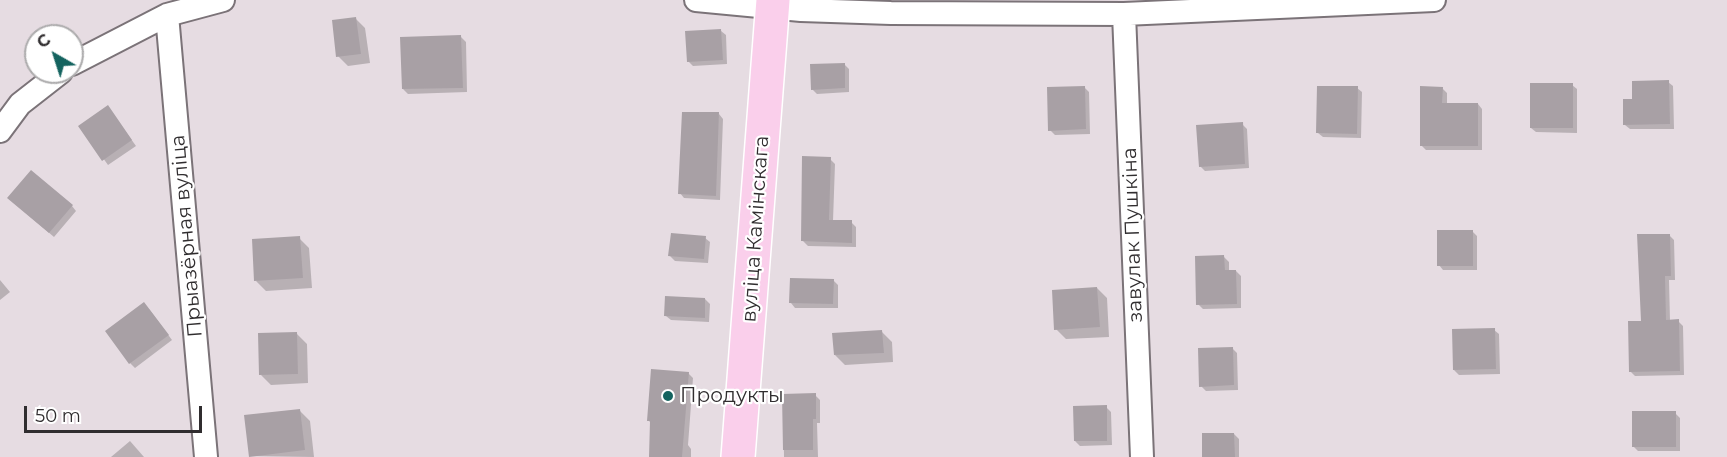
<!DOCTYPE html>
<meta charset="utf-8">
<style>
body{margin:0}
#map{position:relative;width:1727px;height:457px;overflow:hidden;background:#e6dce2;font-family:Montserrat,sans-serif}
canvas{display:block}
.north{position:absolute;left:24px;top:24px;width:60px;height:60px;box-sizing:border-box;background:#fff;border:2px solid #acabac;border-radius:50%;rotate:321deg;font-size:16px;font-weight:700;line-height:24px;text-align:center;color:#302d2f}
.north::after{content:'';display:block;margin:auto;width:21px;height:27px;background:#14635f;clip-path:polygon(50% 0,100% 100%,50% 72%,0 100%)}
.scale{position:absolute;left:24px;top:406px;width:178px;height:27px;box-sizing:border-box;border:3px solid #302d2f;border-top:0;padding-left:8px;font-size:18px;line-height:21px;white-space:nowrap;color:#302d2f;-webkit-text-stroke:4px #fff;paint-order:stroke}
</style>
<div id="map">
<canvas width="1727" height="457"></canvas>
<div class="north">С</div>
<div class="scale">50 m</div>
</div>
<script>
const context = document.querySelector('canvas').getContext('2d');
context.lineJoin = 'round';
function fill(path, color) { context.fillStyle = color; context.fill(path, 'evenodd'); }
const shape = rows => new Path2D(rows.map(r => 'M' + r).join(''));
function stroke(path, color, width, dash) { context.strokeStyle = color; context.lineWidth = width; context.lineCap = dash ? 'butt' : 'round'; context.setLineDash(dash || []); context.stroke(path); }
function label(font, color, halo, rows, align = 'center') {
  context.font = font + ' Montserrat,sans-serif'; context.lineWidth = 4.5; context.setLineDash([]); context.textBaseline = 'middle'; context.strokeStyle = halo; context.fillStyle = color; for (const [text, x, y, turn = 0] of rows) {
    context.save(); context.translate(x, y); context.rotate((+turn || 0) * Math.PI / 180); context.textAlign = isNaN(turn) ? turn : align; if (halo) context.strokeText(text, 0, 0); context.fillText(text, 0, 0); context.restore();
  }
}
const shadow = shape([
 [355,18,365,28,370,63,348,66,338,56],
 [721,31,726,35,727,64,693,66,688,61],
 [461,37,466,42,467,92,408,94,403,89],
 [844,64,849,69,849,92,817,94,812,89],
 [1668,82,1673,86,1674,129,1630,129,1625,125,1634,100],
 [1572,85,1577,89,1577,133,1536,132,1531,128],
 [1084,87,1089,92,1090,134,1055,135,1050,130],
 [1357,88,1362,92,1361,138,1323,137,1318,133],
 [1442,88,1447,93,1447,104,1478,104,1482,109,1482,150,1426,150,1421,145],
 [108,107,136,146,108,165,80,126],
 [719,114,723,119,720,200,684,198,680,193],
 [1242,124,1247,129,1249,168,1205,171,1200,166],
 [830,159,835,164,833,221,851,222,856,227,856,247,808,246,803,241],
 [14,203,72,206,76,211,54,237],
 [1472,231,1477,236,1477,270,1443,270,1439,265],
 [1669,235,1674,240,1675,280,1669,280,1670,321,1678,321,1683,326,1684,375,1635,376,1630,371,1642,322],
 [299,238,309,248,312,288,266,291,256,281],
 [705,238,710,242,708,263,675,261,670,256],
 [1224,257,1229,262,1229,271,1236,271,1241,276,1241,308,1203,309,1198,304],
 [0,280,10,292,0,300],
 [833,280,838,285,838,308,795,308,791,303],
 [1097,288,1107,298,1109,337,1066,339,1056,329],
 [705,299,710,304,709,322,671,320,666,316],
 [149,309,172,340,135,368,130,363],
 [1494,330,1499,334,1500,374,1459,375,1454,370],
 [882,332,892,342,893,362,845,365,835,355],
 [297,334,307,344,308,383,271,385,261,375],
 [1232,348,1237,353,1238,390,1206,391,1201,386],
 [688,373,693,378,688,445,691,449,691,457,651,457,652,424,649,421],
 [783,395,815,395,820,400,820,423,817,423,818,457,784,457],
 [1106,407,1111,412,1112,445,1080,446,1075,441],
 [300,411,310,421,314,457,250,456],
 [1675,413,1680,418,1680,451,1638,451,1633,446],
 [1234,434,1239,439,1239,457,1204,457],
 [130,441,144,457,111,457]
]);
const building = shape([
 [356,17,361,54,336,57,332,20],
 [721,29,723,60,687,62,685,31],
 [461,35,463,88,402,89,400,37],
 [845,63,845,88,811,90,810,64],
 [1669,80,1670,124,1623,125,1623,99,1632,99,1632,81],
 [1530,83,1573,83,1573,128,1530,128],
 [1085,86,1086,129,1048,131,1047,87],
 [1317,86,1358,86,1357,134,1316,133],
 [1420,86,1443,87,1442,103,1478,103,1478,146,1420,146],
 [108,105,132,140,102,161,78,126],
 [682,112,719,112,716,196,678,194],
 [1243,122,1245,164,1199,167,1196,125],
 [802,156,831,157,829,220,852,220,852,243,801,241],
 [31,170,73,205,49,233,7,198],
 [1437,230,1473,230,1473,266,1437,266],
 [671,233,706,236,704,259,668,256],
 [1637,234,1670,234,1671,276,1665,276,1666,320,1679,319,1680,371,1629,372,1628,321,1641,321],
 [300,236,303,278,254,281,252,239],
 [1224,255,1225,270,1236,270,1237,304,1196,305,1195,256],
 [790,278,834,279,833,304,789,303],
 [1097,287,1100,327,1054,330,1052,290],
 [665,296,705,298,705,318,664,316],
 [144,302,169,335,129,364,105,331],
 [1495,328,1496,369,1453,370,1452,329],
 [882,330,884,353,834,355,832,333],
 [297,332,298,374,259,375,258,333],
 [1233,347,1234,385,1199,387,1198,348],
 [651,369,689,372,682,457,649,457,650,421,647,421],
 [816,393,816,419,813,419,813,450,783,450,782,394],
 [1107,405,1107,441,1074,441,1073,406],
 [300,409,305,450,249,457,244,415],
 [1632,411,1676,411,1676,447,1632,447],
 [1202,433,1234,433,1235,457,1202,457]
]);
const street = shape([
 [696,0,801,10,891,13,1124,14,1434,0],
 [1124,14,1142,457],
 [167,15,206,457],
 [72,64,167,15,223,0],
 [0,131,20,104,61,72]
]);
const primary = shape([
 [738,457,773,0]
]);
const markers = [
 [668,396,6,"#14635f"]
];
const streetNames = [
 ["вуліца Камінскага",756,229,-86],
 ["завулак Пушкіна",1133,235,-92],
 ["Прыазёрная вуліца",187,236,-95]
];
const poiNames = [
 ["Продукты",680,396]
];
fill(shadow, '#0003');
fill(building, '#a8a0a5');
stroke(street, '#7b7378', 26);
stroke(primary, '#fff', 36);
stroke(street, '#fff', 22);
stroke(primary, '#facfeb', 33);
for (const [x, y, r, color] of markers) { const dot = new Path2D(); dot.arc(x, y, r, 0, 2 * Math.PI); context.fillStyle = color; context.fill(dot); stroke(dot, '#fff', 2); }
label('20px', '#302d2f', '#fff', streetNames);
label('20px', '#302d2f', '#fff', poiNames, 'left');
</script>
